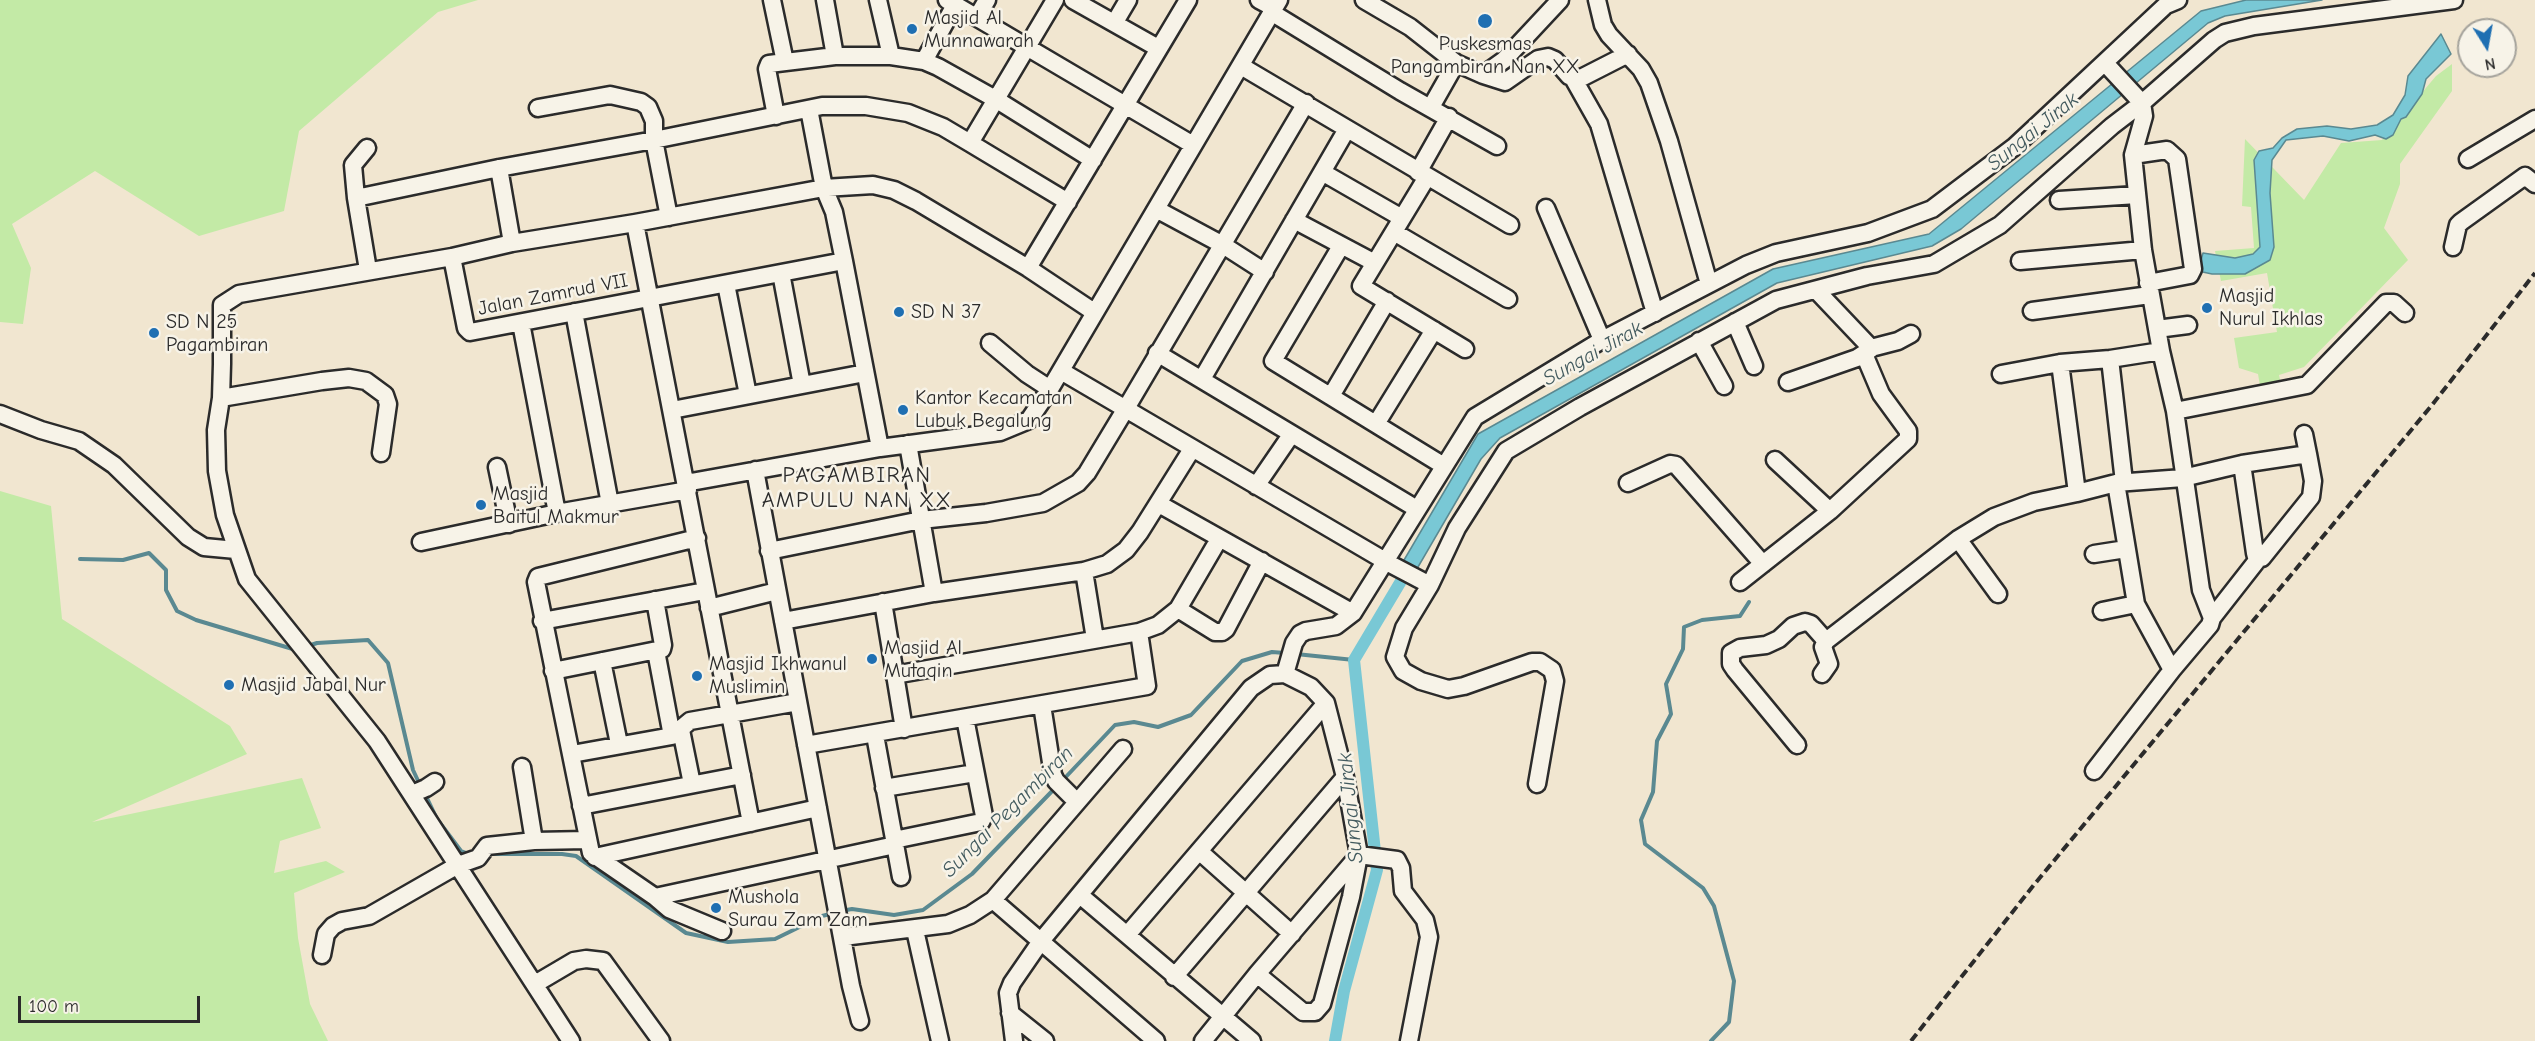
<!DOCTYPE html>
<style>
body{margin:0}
#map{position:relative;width:2535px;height:1041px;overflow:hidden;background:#f1e6d0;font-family:"Comic Neue",sans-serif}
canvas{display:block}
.north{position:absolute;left:2457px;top:18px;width:60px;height:60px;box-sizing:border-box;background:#f7f3e8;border:2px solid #a5a39c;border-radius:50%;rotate:169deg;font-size:16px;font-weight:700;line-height:24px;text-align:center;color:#2b2b2b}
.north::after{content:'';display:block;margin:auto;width:21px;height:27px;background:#1f6fb2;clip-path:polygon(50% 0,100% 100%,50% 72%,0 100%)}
.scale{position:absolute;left:18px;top:996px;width:182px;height:27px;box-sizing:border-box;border:3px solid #2b2b2b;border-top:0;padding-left:8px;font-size:18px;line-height:21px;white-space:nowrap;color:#2b2b2b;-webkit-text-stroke:4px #f7f3e8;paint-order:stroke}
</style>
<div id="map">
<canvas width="2535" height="1041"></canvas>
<div class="north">N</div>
<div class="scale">100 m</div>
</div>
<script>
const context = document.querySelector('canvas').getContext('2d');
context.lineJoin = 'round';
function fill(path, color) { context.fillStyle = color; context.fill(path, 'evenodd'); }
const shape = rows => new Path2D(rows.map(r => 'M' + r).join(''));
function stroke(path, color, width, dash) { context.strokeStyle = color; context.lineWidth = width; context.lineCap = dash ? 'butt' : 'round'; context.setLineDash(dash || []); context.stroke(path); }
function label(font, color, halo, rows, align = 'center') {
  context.font = font + ' "Comic Neue",sans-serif'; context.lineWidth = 5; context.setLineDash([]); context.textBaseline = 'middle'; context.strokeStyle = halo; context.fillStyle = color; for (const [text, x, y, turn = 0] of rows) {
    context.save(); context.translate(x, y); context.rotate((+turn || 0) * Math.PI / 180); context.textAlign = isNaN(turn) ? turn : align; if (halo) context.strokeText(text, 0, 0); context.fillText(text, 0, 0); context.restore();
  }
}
const green = shape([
 [0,0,478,0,438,12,299,131,284,211,199,236,95,171,12,224,31,268,23,324,0,322],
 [2452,64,2452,91,2400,164,2400,184,2384,228,2408,260,2304,367,2279,375,2283,394,2262,398,2258,374,2239,368,2234,338,2277,332,2267,273,2221,281,2215,251,2254,248,2251,207,2242,206,2245,139,2304,200,2341,143,2382,140,2436,76],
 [0,491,51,506,62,619,230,726,247,754,92,822,302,778,321,828,280,841,274,873,326,861,345,872,294,893,298,938,310,1004,328,1041,0,1041]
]);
const water = shape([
 [2246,0,2322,0,2225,16,2208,23,1961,229,1932,246,1777,283,1500,438,1481,459,1411,579,1397,572,1478,434,1773,269,1929,234,2201,11,2246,0],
 [2441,34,2451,54,2426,79,2422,94,2406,117,2401,119,2393,135,2386,139,2375,135,2349,141,2323,136,2286,140,2272,160,2270,193,2274,247,2270,260,2245,274,2212,274,2198,271,2203,253,2235,258,2253,254,2260,247,2254,160,2259,151,2273,148,2282,138,2297,129,2327,126,2351,129,2377,125,2393,115,2405,95,2408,76,2441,34]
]);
const stream = shape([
 [80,559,123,560,149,553,166,570,166,590,177,611,196,620,296,650],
 [308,646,317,643,368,640,388,663,413,770,420,785],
 [1296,654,1354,660],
 [1062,781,1115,725,1134,722,1158,727,1191,715,1242,661,1272,652,1285,653],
 [425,794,437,819,461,851,469,854],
 [488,854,562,854,576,856,686,933,728,942,775,939,822,916,834,913],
 [841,911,852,909,894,915,923,910,972,874,1057,786],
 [1711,1041,1729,1022,1734,981,1714,906,1703,888,1645,844,1641,820,1653,792,1657,741,1671,714,1666,684,1683,649,1684,627,1702,620,1740,616,1749,602]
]);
const canal = shape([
 [1335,1041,1344,991,1377,870,1354,660,1410,566]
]);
const minor = shape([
 [772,0,785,62],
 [825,0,835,56],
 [878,0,891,56],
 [947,0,1193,145],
 [1073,0,1158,48],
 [1259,0,1274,8],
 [1364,0,1410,27,1456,63,1483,75,1504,60,1560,0],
 [1597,0,1603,25,1609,35,1641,69,1649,83,1669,141,1709,284],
 [1271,12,1400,91,1497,146],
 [977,17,987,0],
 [1115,22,1128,0],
 [924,61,955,5],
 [1241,66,1510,225],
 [1483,75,1505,82,1538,59,1548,57,1555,60,1569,76,1579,79,1628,54],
 [1573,78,1599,124,1655,313],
 [1431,107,1456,63],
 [538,108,610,95,641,102,648,107,654,121,654,140,669,217],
 [809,109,824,188,834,212,844,261,880,448],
 [776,116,767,69,769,64,835,56,891,56,924,61,938,67,997,100,1093,160],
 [970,143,1055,0],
 [2133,155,2167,150,2177,159,2193,269,2190,275,2148,283],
 [2468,159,2535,119],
 [499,168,512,243],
 [1322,172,1402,218],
 [1418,172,1449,117],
 [1427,177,1361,286,1465,349],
 [356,198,353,165,367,148],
 [2059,200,2137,195],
 [1546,208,1602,340],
 [1156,209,1223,245,1265,272],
 [1294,220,1375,263],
 [635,223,751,823],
 [1394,232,1508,299],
 [1341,246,1273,361,1444,466],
 [2453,247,2458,225,2461,222,2525,176,2535,184],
 [452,257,466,328,470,332,844,261],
 [2020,261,2143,250],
 [1028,268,1188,0],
 [368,270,356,198,499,168,654,140,822,106,866,106,908,113,943,127,970,143,1068,202],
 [781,273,802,385],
 [726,284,748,395],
 [1816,290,1871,348,1898,341,1911,334],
 [2032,311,2150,295],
 [574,312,610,504],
 [1735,322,1754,366],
 [521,323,557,513],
 [2157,329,2188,325],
 [1699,341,1724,386],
 [990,343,1027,374,1050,389],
 [2161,351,2175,411,2201,590,2212,618,2210,625,2172,670],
 [1157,353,1417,509],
 [2110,359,2124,482],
 [1061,371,1392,565,1430,585],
 [2001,374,2060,363,2110,359,2161,351,2143,250,2133,155,2144,116,2142,103,2214,40,2225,33,2254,26,2454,0],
 [1202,379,1347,129],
 [1788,382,1857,358,1871,349],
 [1331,396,1387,301],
 [221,398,322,381,349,378,366,381,385,395,388,404,381,453],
 [672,410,865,373],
 [2175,411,2307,385,2386,303,2394,303,2405,313],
 [0,414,41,430,79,441,114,465,188,537,204,547,236,550],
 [1376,424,1434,330],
 [2304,434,2308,454],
 [908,444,934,593],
 [1775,460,1830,511],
 [497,467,509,524],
 [755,470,851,986,860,1021],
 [686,480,691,482,880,448,1000,432,1029,420,1050,389,1279,0],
 [1628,483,1670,464,1676,465,1763,564],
 [1256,486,1291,435],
 [2077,493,2116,483,2183,478,2242,464,2308,454,2313,481,2311,497,2262,558,2256,557,2255,553,2242,464],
 [1159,504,1353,613],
 [697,538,538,577,536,582,591,853,655,897,669,909,722,931],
 [1958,539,1998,594],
 [421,542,557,513,688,490],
 [769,551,921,520,986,513,1043,503,1078,483,1087,473,1125,410,1306,103],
 [2094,554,2126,549],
 [1084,571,1095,639],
 [1740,582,1830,511,1908,439,1908,431,1881,394,1864,354],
 [883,602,904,729],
 [709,608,777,591],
 [1178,609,1215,632,1222,632,1226,629,1262,561],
 [2102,611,2136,604],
 [2212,618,2259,558],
 [542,621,705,591],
 [783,621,934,593,1084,571,1107,564,1126,550,1140,532,1192,449],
 [656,651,672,736],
 [602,661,619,744],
 [553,671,662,649,663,645,655,600],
 [1285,674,1294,643,1300,634,1306,631,1336,626,1353,613,1475,417,1602,340,1746,265,1776,253,1868,233,1932,209,2014,147,2166,5,2178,0],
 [1822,674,1829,664,1823,647,1826,641],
 [894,675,1139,632,1158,625,1178,609,1219,539],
 [1042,705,1053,775,1056,781,1077,802],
 [681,730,692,784],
 [875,735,901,877],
 [806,745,1147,686,1139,632],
 [1797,745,1735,670,1731,664,1731,653,1740,648,1766,645,1779,639,1793,626,1805,622,1811,624,1826,641,1958,539,1994,517,2034,502,2077,493,2060,363],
 [572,754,672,736,690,721,798,702],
 [522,767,534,841],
 [2094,771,2172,670,2136,604,2116,483],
 [1537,784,1555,681,1552,670,1540,662,1532,662,1464,686,1448,689,1421,681,1403,671,1395,657,1404,628,1430,585,1457,528,1506,451,1580,407,1776,300,1867,276,1934,264,2000,225,2112,126,2142,103,2105,63],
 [884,788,975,773],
 [412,794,426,788,435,782],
 [581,806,742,775],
 [894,840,981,822,984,816,965,718],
 [1199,851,1292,934],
 [595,857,818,808],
 [1081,896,1252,1041],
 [655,897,895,845],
 [993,900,1156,1041],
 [915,930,940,1041],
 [1127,935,1326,703],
 [843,937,948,924,970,915,993,900,1123,749],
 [322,955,326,934,333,926,342,921,369,916,458,865,478,858,487,846,534,841,587,840],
 [1257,974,1303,1012,1315,1012,1322,1004,1351,897,1359,855,1397,860,1401,868,1403,891,1425,920,1429,937,1409,1041],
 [1174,977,1345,777],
 [535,984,574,961,586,959,603,961,661,1041],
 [1010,1013,1045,1041],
 [571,1041,377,741,247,579,225,515,217,471,216,430,221,398,222,364,222,305,239,294,452,257,512,243,635,223,824,188,873,185,894,190,916,201,1028,268,1094,312],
 [1014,1041,1008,993,1012,983,1041,941,1251,688,1270,675,1285,674,1311,687,1326,703,1345,777,1359,855,1257,974,1203,1041]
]);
const rail = shape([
 [1911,1041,2033,886,2432,405,2535,273]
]);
const markers = [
 [1485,21,8,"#1f6fb2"],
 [912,29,6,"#1f6fb2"],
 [2207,308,6,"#1f6fb2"],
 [899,312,6,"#1f6fb2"],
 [154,333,6,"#1f6fb2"],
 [903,410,6,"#1f6fb2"],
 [481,505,6,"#1f6fb2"],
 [872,659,6,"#1f6fb2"],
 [697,676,6,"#1f6fb2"],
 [229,685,6,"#1f6fb2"],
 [716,908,6,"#1f6fb2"]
];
const poiNames = [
 ["Masjid Al",924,18],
 ["Munnawarah",924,41],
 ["Puskesmas",1485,44,"center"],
 ["Pangambiran Nan XX",1485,67,"center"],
 ["Masjid",2219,296],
 ["Nurul Ikhlas",2219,319],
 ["SD N 37",911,312],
 ["SD N 25",166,322],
 ["Pagambiran",166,345],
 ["Kantor Kecamatan",915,398],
 ["Lubuk Begalung",915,421],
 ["Masjid",493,494],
 ["Baitul Makmur",493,517],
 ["Masjid Al",884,648],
 ["Mutaqin",884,671],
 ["Masjid Ikhwanul",709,664],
 ["Muslimin",709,687],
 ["Masjid Jabal Nur",241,685],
 ["Mushola",728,897],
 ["Surau Zam Zam",728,920]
];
const streetNames = [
 ["Jalan Zamrud VII",553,295,-11]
];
const waterNames = [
 ["Sungai Jirak",2033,132,-39],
 ["Sungai Jirak",1593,354,-29],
 ["Sungai Jirak",1351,808,-96],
 ["Sungai Pegambiran",1008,812,-45]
];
const quarterNames = [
 ["PAGAMBIRAN",857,476],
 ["AMPULU NAN XX",857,501]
];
fill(green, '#c3eaa6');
fill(water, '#79c8d5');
stroke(water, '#5a8991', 1.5);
stroke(stream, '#5a8991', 4);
stroke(canal, '#79c8d5', 12);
stroke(minor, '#2b2b2b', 21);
stroke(minor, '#f7f3e8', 16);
stroke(rail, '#2b2b2b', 4, [9, 4.5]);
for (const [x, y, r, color] of markers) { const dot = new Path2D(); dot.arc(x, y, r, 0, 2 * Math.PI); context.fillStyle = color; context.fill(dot); stroke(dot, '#f7f3e8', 2); }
label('20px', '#2b2b2b', '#f7f3e8', poiNames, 'left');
label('20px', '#2b2b2b', '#f7f3e8', streetNames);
label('italic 21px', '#425a5e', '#f7f3e8', waterNames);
context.letterSpacing = '1.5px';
label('22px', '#2b2b2b', '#f7f3e8', quarterNames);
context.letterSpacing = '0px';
</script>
